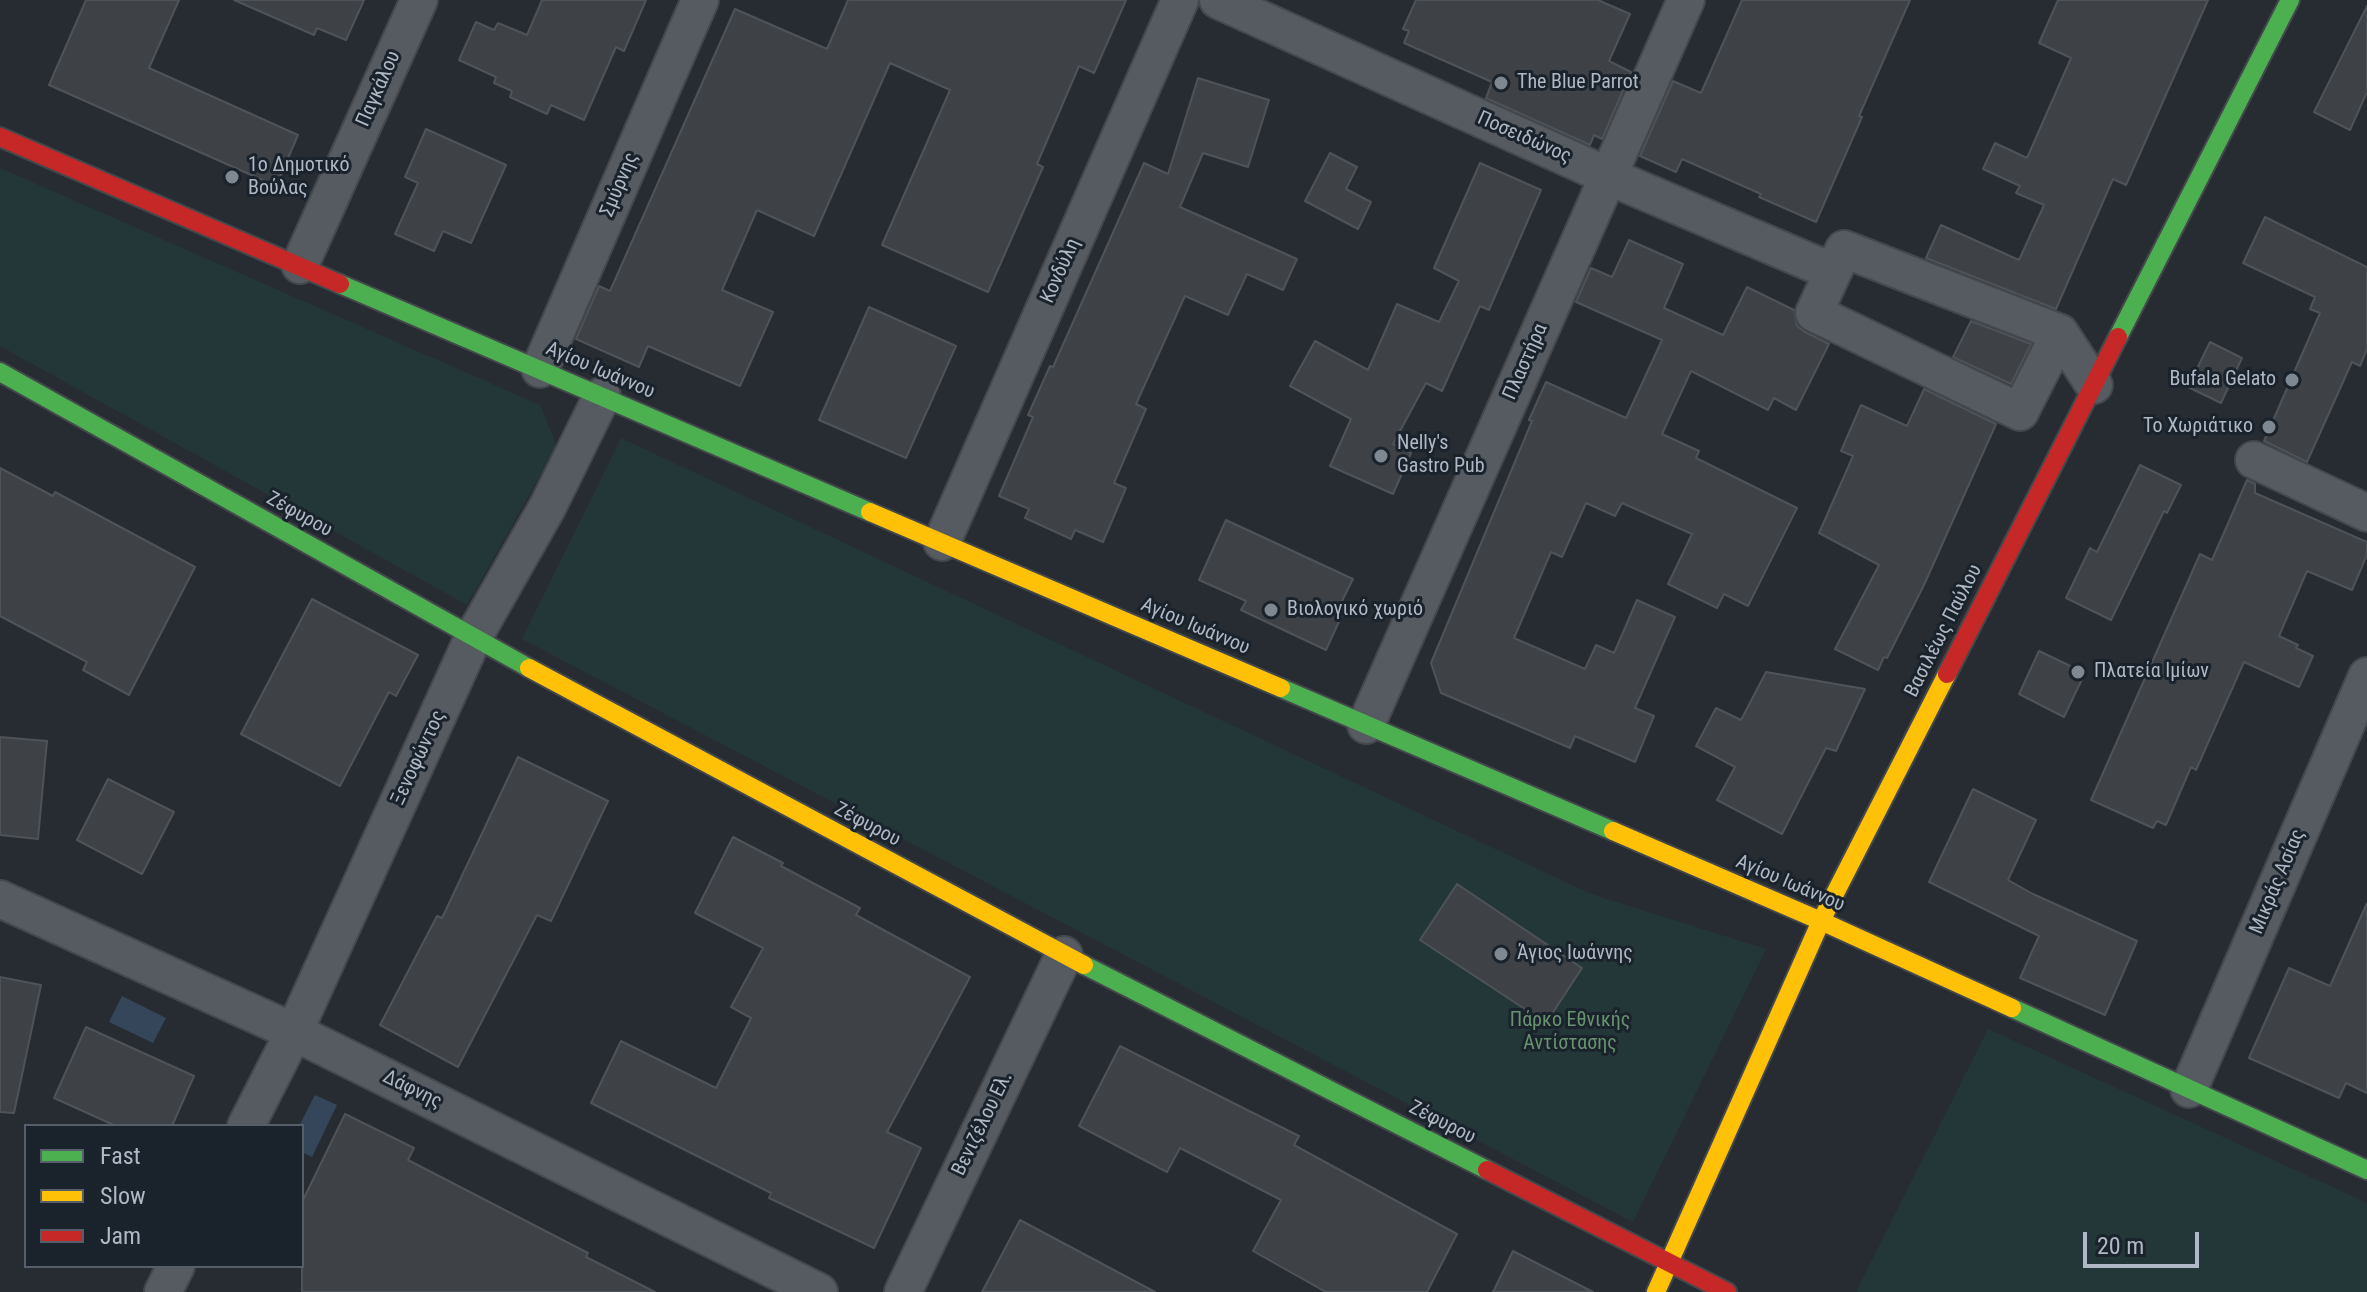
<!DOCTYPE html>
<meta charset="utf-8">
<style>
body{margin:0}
#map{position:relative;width:2367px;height:1292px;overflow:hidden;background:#272c32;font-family:"Roboto Condensed",sans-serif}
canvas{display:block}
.legend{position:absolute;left:24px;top:1124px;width:280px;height:144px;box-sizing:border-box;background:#1a232c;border:2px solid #565f69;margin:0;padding:10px 14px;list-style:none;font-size:24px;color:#afb8c4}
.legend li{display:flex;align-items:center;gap:16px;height:40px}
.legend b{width:40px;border:2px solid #565f69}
.scale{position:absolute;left:2083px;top:1232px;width:116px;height:36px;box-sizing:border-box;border:4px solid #afb8c4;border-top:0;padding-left:10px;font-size:24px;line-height:28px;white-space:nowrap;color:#afb8c4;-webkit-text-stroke:6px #1a232c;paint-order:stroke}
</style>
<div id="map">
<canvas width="2367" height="1292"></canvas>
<ul class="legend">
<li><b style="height:10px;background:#4caf50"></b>Fast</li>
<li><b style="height:10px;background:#ffc107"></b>Slow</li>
<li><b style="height:10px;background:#c62828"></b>Jam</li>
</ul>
<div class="scale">20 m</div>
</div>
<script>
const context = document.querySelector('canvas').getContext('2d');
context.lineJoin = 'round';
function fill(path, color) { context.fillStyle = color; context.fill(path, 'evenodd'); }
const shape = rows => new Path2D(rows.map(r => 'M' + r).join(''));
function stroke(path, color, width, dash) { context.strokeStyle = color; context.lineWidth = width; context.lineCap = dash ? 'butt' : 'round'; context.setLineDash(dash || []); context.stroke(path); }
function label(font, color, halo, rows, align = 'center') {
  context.font = font + ' "Roboto Condensed",sans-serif'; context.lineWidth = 6; context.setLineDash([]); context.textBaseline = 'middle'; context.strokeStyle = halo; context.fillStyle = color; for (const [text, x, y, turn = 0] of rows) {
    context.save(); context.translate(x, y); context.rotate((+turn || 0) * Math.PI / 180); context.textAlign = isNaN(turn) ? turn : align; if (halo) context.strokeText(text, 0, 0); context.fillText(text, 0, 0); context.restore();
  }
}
const green = shape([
 [0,168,540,405,557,446,467,605,0,346],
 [621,438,1591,894,1766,949,1633,1222,522,639],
 [1988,1029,2367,1203,2367,1292,1856,1292]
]);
const water = shape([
 [122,996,166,1018,153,1043,109,1022],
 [315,1095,337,1105,312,1157,302,1152,302,1126,299,1126]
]);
const building = shape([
 [86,0,179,0,149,68,298,135,276,186,49,85,86,0],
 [234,0,364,0,346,40,317,28,314,35,234,0],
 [542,0,646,0,624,51,616,47,584,120,551,105,547,114,510,97,512,91,494,83,496,77,459,60,476,22,494,30,498,23,527,35,542,0],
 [848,0,1126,0,1094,73,1079,66,1037,164,1043,167,988,292,882,245,950,90,890,63,814,236,757,210,722,290,773,312,740,386,648,346,639,367,576,339,599,286,610,291,735,9,827,49,848,0],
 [1416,0,1598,0,1630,14,1609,61,1631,72,1602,139,1594,135,1590,145,1486,98,1492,82,1404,43,1409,31,1403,29,1416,0],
 [1742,0,1910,0,1859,116,1862,117,1816,222,1759,197,1761,194,1682,159,1676,172,1640,156,1673,81,1701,93,1742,0],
 [2058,0,2208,0,2126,185,2113,179,2056,309,1926,258,1941,225,2019,260,2044,205,2016,193,2020,186,1983,169,1995,143,2027,158,2071,58,2039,43,2058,0],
 [2367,6,2367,92,2350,130,2314,112,2367,6],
 [1198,78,1269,100,1248,167,1203,153,1180,207,1297,259,1283,290,1247,274,1228,315,1185,296,1136,404,1146,409,1114,483,1126,488,1103,542,1075,530,1071,539,1025,518,1029,509,999,496,1033,417,1028,415,1050,366,1053,367,1144,163,1168,174,1198,78],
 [426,129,506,165,471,243,443,231,434,251,395,234,418,183,405,177,426,129],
 [1330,153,1357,167,1346,189,1371,202,1358,229,1305,201,1330,153],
 [1480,163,1541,190,1489,310,1480,306,1442,391,1426,383,1393,444,1411,453,1393,494,1330,466,1351,419,1290,386,1315,341,1368,370,1397,304,1439,322,1459,281,1434,268,1480,163],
 [2265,217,2367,267,2367,349,2360,366,2352,362,2307,462,2264,441,2320,313,2310,309,2315,297,2243,263,2265,217],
 [1629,240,1683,264,1664,308,1723,335,1747,287,1794,310,1797,326,1805,332,1829,344,1796,410,1774,398,1768,410,1691,371,1662,434,1699,451,1696,458,1797,508,1748,606,1724,594,1717,608,1668,584,1692,534,1622,503,1615,516,1586,503,1562,557,1551,552,1514,638,1585,669,1596,645,1614,653,1637,600,1675,617,1635,708,1654,716,1635,762,1575,736,1570,748,1441,693,1431,663,1532,421,1529,420,1546,382,1626,418,1662,340,1576,302,1591,268,1612,277,1629,240],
 [869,307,956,346,906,458,819,420,869,307],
 [1971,321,2031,344,2011,384,1953,357,1971,321],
 [2210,342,2242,358,2221,403,2188,387,2210,342],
 [1924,389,1996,424,1924,585,1887,658,1884,657,1878,670,1835,649,1879,565,1819,533,1853,456,1841,451,1861,405,1907,426,1924,389],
 [2140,465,2181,485,2167,513,2164,511,2111,620,2066,598,2090,548,2097,552,2140,465],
 [0,468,53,496,55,492,195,567,129,695,83,670,87,662,0,616,0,468],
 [2247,480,2255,484,2255,493,2367,542,2367,555,2352,590,2307,571,2279,636,2298,645,2296,648,2313,656,2299,687,2244,662,2196,770,2191,767,2166,825,2157,821,2153,828,2091,800,2200,554,2212,560,2247,480],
 [1226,520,1353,579,1342,601,1347,604,1326,650,1241,610,1246,601,1199,580,1226,520],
 [312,599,418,655,396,696,389,692,340,786,241,734,312,599],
 [2039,651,2085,673,2064,717,2019,694,2039,651],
 [1766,672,1865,689,1836,751,1826,748,1782,834,1717,800,1735,767,1696,746,1716,708,1741,720,1766,672],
 [0,737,47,741,38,839,0,835,0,737],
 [518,757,608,801,551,921,537,915,458,1067,380,1025,437,916,442,918,518,757],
 [108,779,174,812,142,874,77,840,108,779],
 [1973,789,2036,820,2008,880,2033,894,2137,941,2105,1015,2020,978,2039,936,1929,882,1973,789],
 [733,837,783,863,781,866,860,908,856,915,970,977,887,1132,921,1148,874,1248,769,1198,771,1193,591,1103,621,1041,716,1088,751,1018,731,1007,763,948,695,913,733,837],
 [1457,884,1582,968,1546,1023,1420,940,1457,884],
 [2367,903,2367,1093,2346,1083,2339,1098,2249,1058,2289,968,2330,986,2367,903],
 [0,977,41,985,14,1113,0,1112,0,977],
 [86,1027,194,1076,172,1126,116,1126,54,1098,86,1027],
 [1120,1046,1299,1136,1294,1145,1457,1234,1427,1292,1326,1292,1253,1251,1281,1200,1180,1148,1167,1172,1079,1126,1120,1046],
 [345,1114,414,1148,408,1160,588,1253,586,1257,655,1292,302,1292,302,1202,345,1114],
 [1020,1220,1155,1292,982,1292,1020,1220],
 [1513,1251,1593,1292,1493,1292,1513,1251]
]);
const street = shape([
 [1218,0,1608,176,1833,272,1844,249,2060,333,2094,385],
 [300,265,419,0],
 [1833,272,1814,313,2020,412,2060,333],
 [540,369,700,0],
 [2254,460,2367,513],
 [942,542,1180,0],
 [1366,725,1686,0],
 [0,899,294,1032,819,1292],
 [2189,1089,2367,676],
 [246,1126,294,1032,473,638,548,506,602,396],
 [163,1292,176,1266],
 [903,1292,1064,955]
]);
const fast = shape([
 [340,284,870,512],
 [2118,337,2290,0],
 [0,372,529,668],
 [1281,688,1613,831],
 [1084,965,1487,1170],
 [2012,1008,2367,1170]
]);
const slow = shape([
 [870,512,1281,688],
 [529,668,1084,965],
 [1613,831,1821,921,2012,1008],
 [1656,1292,1821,921,1947,674]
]);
const jam = shape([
 [0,137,340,284],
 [1947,674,2118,337],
 [1487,1170,1727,1292]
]);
const markers = [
 [1501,83,8,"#7f8791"],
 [232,177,8,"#7f8791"],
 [2292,380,8,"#7f8791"],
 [2269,427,8,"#7f8791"],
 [1381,456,8,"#7f8791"],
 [1271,610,8,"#7f8791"],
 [2078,672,8,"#7f8791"],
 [1501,954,8,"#7f8791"]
];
const poiNames = [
 ["The Blue Parrot",1517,83],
 ["1ο Δημοτικό",248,166],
 ["Βούλας",248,189],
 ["Bufala Gelato",2276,380,"right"],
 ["Το Χωριάτικο",2253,427,"right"],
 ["Nelly's",1397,444],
 ["Gastro Pub",1397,467],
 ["Βιολογικό χωριό",1287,610],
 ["Πλατεία Ιμίων",2094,672],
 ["Άγιος Ιωάννης",1517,954]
];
const streetNames = [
 ["Παγκάλου",379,89,-66],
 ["Ποσειδώνος",1524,138,24],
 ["Σμύρνης",620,185,-67],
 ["Κονδύλη",1061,271,-66],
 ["Πλαστήρα",1526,362,-66],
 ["Αγίου Ιωάννου",600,371,23],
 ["Ζέφυρου",299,515,29],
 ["Αγίου Ιωάννου",1195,627,23],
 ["Βασιλέως Παύλου",1944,631,-63],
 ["Ξενοφώντος",419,758,-65],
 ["Ζέφυρου",867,825,28],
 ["Μικράς Ασίας",2278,882,-67],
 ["Αγίου Ιωάννου",1790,884,23],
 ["Δάφνης",412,1090,26],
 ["Ζέφυρου",1442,1123,27],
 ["Βενιζέλου Ελ.",983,1124,-64]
];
const parkNames = [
 ["Πάρκο Εθνικής",1570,1021],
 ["Αντίστασης",1570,1044]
];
fill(green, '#243738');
fill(water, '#35455a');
fill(building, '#3e4247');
stroke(building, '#4e535a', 2);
stroke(street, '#44484d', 40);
stroke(fast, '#44484d', 22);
stroke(slow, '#44484d', 22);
stroke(jam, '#44484d', 22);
stroke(street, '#565a61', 36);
stroke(fast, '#4caf50', 18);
stroke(slow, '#ffc107', 18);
stroke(jam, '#c62828', 18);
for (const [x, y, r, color] of markers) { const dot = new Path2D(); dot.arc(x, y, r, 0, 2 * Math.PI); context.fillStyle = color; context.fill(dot); stroke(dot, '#1a232c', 3); }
label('20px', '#afb8c4', '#1a232c', poiNames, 'left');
label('20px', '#afb8c4', '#1a232c', streetNames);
label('20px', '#689370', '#1a232c', parkNames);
</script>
